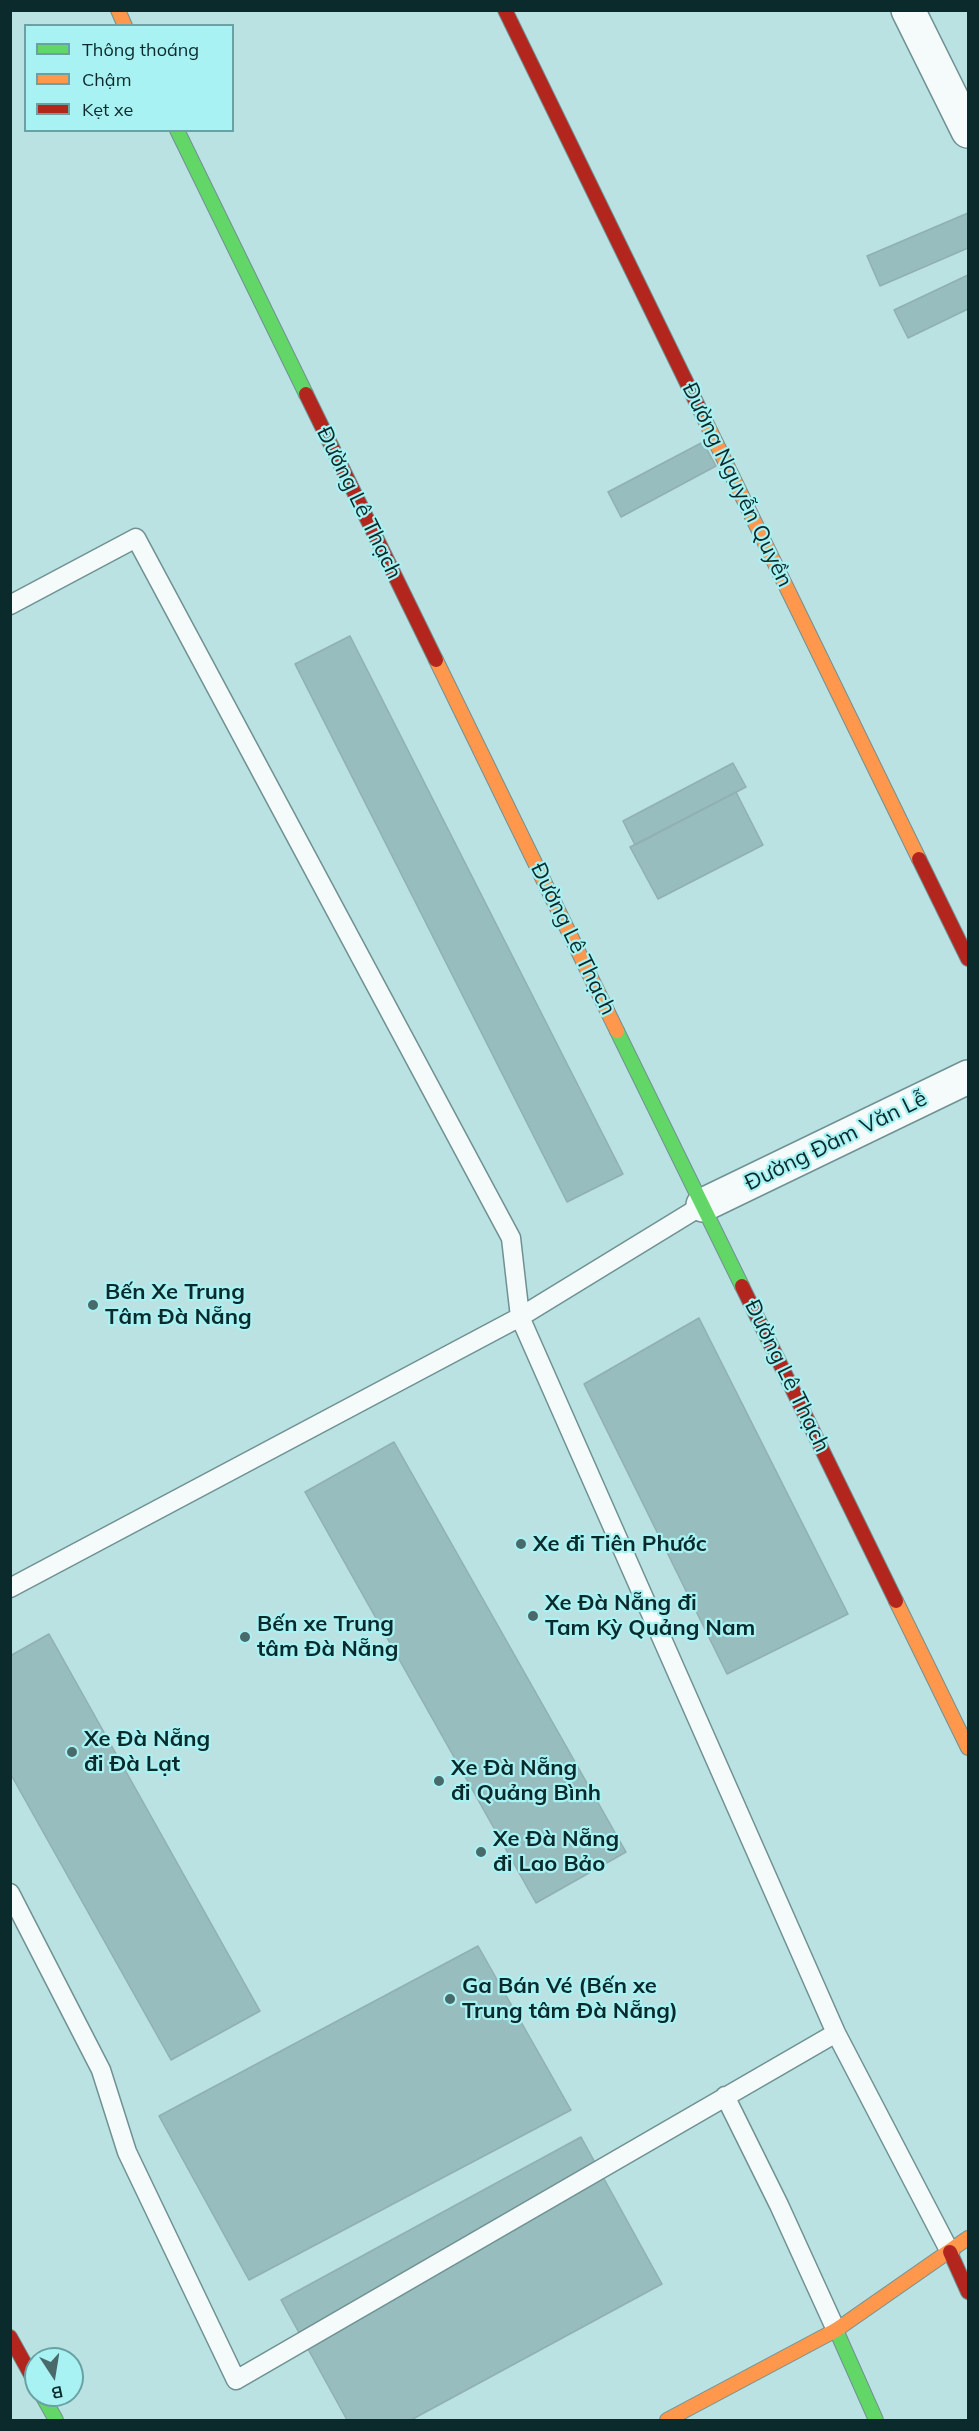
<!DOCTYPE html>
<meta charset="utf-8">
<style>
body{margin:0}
#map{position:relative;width:979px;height:2431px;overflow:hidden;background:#bae2e3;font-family:Mulish,sans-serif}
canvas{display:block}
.frame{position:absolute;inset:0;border:12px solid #0b2a2b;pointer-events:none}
.legend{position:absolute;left:24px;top:24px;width:210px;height:108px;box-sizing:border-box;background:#a9f2f4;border:2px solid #6aa2a4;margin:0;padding:8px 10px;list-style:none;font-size:18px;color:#0b2a2b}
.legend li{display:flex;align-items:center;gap:12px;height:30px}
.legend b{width:30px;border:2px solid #6aa2a4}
.north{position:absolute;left:24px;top:2347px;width:60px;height:60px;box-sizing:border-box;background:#a9f2f4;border:2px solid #6aa2a4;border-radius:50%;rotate:168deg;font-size:16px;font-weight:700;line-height:24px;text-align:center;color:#0b2a2b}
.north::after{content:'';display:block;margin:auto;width:21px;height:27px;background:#486a6b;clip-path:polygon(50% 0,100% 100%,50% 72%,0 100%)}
</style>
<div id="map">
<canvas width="979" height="2431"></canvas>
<div class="frame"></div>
<ul class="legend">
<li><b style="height:8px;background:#63d668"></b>Thông thoáng</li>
<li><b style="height:8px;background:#ff974d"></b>Chậm</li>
<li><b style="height:8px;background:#b3261e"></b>Kẹt xe</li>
</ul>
<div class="north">B</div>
</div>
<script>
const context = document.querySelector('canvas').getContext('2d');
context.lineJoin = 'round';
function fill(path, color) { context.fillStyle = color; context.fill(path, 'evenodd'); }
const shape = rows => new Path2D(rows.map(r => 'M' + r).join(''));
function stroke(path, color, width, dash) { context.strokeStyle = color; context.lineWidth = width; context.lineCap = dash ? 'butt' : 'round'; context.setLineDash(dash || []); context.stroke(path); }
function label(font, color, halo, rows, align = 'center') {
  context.font = font + ' Mulish,sans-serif'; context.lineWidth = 4.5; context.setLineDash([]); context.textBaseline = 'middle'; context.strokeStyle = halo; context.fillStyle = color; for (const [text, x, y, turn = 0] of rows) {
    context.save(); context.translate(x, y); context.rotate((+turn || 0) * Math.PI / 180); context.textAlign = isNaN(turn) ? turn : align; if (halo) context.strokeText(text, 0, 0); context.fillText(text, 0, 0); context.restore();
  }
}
const building = shape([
 [968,213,968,248,880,286,867,256,968,213],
 [968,275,968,309,908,338,894,310,968,275],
 [703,442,716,466,621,517,608,492,703,442],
 [350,636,623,1174,567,1202,295,664,350,636],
 [733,763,746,787,635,845,623,821,733,763],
 [736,792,763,845,658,899,630,847,736,792],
 [699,1318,848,1614,727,1674,584,1384,699,1318],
 [394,1442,626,1852,536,1903,305,1492,394,1442],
 [49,1634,260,2011,171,2060,10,1773,10,1656,49,1634],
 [478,1946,571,2110,249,2280,159,2116,478,1946],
 [581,2137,662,2284,411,2420,347,2420,281,2300,581,2137]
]);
const lane = shape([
 [10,605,136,538,511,1238,520,1317,703,1205],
 [10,1588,520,1317,836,2033,950,2252],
 [10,1893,101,2070,127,2152,236,2380,836,2033],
 [725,2096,779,2205,836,2330]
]);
const street = shape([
 [908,10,968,131],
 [703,1205,968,1077]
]);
const fast = shape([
 [177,130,306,394],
 [617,1031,742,1286],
 [836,2330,876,2420],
 [42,2395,56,2420]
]);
const slow = shape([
 [118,10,125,26],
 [700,410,919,859],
 [436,660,617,1031],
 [896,1601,968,1748],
 [667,2420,836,2330,968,2238]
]);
const jam = shape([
 [505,10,700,410],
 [306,394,436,660],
 [919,859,968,959],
 [742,1286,896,1601],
 [950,2252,968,2292],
 [10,2337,36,2384]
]);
const markers = [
 [93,1305,6,"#486a6b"],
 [521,1544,6,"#486a6b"],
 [533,1616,6,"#486a6b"],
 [245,1637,6,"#486a6b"],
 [72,1752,6,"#486a6b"],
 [439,1781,6,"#486a6b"],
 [481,1852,6,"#486a6b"],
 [450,1999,6,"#486a6b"]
];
const streetNames = [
 ["Đường Nguyễn Quyền",737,485,64],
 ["Đường Lê Thạch",359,503,64],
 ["Đường Lê Thạch",573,939,64],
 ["Đường Đàm Văn Lễ",836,1141,-26],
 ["Đường Lê Thạch",787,1376,64]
];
const poiNames = [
 ["Bến Xe Trung",105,1292],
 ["Tâm Đà Nẵng",105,1317],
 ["Xe đi Tiên Phước",533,1544],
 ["Xe Đà Nẵng đi",545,1603],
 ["Tam Kỳ Quảng Nam",545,1628],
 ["Bến xe Trung",257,1624],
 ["tâm Đà Nẵng",257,1649],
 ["Xe Đà Nẵng",84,1739],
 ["đi Đà Lạt",84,1764],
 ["Xe Đà Nẵng",451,1768],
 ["đi Quảng Bình",451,1793],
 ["Xe Đà Nẵng",493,1839],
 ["đi Lao Bảo",493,1864],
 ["Ga Bán Vé (Bến xe",462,1986],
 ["Trung tâm Đà Nẵng)",462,2011]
];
fill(building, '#97bdbe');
stroke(building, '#90b0b1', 1.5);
stroke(lane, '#709192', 21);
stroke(street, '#709192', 36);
stroke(fast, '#709192', 16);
stroke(slow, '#709192', 16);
stroke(jam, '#709192', 16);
stroke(lane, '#f5fbfb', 18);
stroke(street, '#f5fbfb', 33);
stroke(fast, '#63d668', 14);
stroke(slow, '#ff974d', 14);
stroke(jam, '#b3261e', 14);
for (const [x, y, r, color] of markers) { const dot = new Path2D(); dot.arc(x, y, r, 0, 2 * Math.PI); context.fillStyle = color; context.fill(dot); stroke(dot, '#a9f2f4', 2); }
label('22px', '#0b2a2b', '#a9f2f4', streetNames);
label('bold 22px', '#0b2a2b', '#a9f2f4', poiNames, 'left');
</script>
